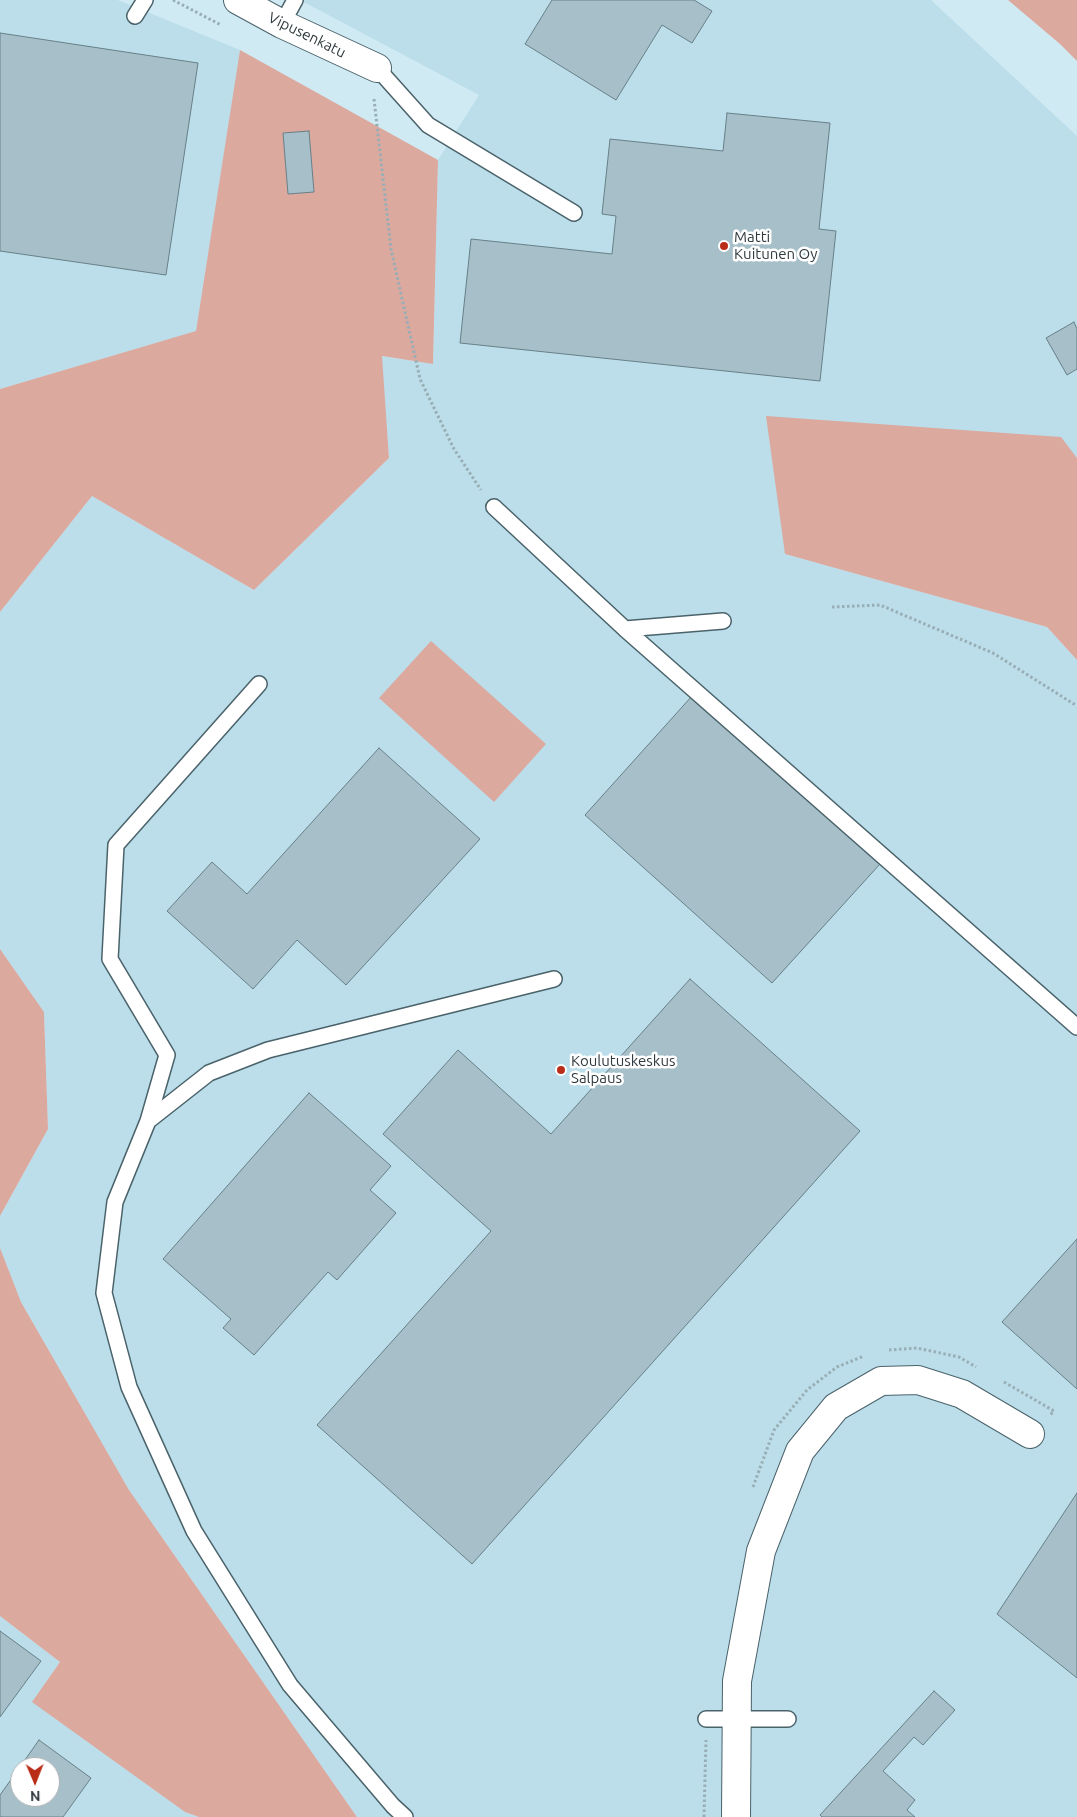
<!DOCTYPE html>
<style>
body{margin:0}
#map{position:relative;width:1077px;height:1817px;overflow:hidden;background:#d0eaf4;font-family:Ubuntu,sans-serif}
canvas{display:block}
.north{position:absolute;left:10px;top:1757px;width:50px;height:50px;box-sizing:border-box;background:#fff;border:1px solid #adb1b2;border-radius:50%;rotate:179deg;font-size:14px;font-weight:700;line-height:20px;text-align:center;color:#313b3f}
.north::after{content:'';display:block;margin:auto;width:18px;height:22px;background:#b92d18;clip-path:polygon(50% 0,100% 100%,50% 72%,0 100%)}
</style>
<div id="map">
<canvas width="1077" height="1817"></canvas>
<div class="north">N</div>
</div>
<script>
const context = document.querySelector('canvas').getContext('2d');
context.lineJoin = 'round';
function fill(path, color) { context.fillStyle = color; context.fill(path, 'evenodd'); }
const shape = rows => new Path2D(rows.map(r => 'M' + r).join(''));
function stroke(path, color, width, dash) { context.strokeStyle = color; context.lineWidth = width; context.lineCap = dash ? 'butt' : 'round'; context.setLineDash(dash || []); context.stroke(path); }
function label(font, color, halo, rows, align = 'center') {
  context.font = font + ' Ubuntu,sans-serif'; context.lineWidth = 5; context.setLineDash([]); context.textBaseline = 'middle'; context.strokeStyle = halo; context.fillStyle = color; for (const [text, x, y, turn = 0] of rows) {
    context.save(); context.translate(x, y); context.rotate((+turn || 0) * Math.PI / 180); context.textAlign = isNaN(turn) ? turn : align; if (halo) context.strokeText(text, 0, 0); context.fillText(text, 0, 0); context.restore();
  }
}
const built = shape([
 [0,0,118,0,240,50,197,331,0,389],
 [300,0,931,0,1077,136,1077,458,1060,437,785,554,1047,627,1077,660,1077,1817,357,1817,129,1490,21,1302,0,1248,0,1216,48,1129,44,1012,0,949,0,612,92,496,254,590,389,458,381,356,433,364,438,160,479,95],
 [0,1616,60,1662,33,1702,185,1812,199,1817,0,1817],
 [20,1767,50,1767,50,1797,20,1797]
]);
const green = shape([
 [1008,0,1077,0,1077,61,1060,44],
 [240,50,438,160,433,364,382,356,389,458,254,590,92,496,0,612,0,389,196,331],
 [766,416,1061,437,1077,458,1077,660,1047,627,785,554],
 [431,641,546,744,494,802,379,698],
 [0,949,44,1012,48,1129,0,1216],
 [0,1248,21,1302,129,1490,357,1817,199,1817,185,1812,32,1702,60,1662,0,1616]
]);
const building = shape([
 [552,0,694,0,712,11,692,43,662,25,616,100,525,44,552,0],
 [0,33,198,63,166,275,0,251,0,33],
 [727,113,830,123,819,229,836,231,820,381,460,343,471,239,612,254,616,216,602,214,610,139,723,151,727,113],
 [309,131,314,192,288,194,283,133,309,131],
 [1074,322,1077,329,1077,369,1067,375,1046,338,1074,322],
 [692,696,880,864,772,983,585,815,692,696],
 [379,748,480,839,346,985,297,940,253,989,167,911,212,862,247,894,379,748],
 [690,979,860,1131,472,1564,317,1425,491,1231,383,1134,458,1050,551,1134,690,979],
 [309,1093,391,1166,370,1190,396,1213,337,1280,328,1272,254,1355,223,1328,231,1319,163,1259,309,1093],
 [1077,1239,1077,1389,1002,1322,1077,1239],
 [1077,1493,1077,1678,997,1614,1077,1493],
 [0,1631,41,1661,0,1717,0,1631],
 [934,1691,955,1710,923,1745,914,1737,883,1771,915,1800,907,1810,915,1817,822,1817,820,1815,934,1691],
 [39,1740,91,1778,63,1817,0,1817,0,1795,20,1767,20,1797,50,1797,50,1767,20,1767,39,1740]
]);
const path = shape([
 [173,0,221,25],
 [374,99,391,249,420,379,454,449,481,490],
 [832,607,880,605,993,653,1077,706],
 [889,1350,917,1348,959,1357,976,1367],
 [1004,1382,1054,1411,1050,1415],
 [753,1487,774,1430,807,1390,837,1367,864,1356],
 [704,1817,706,1740]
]);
const service = shape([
 [135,16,145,0],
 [282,24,295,0],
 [377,68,428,125,574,213],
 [494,507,625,629,1077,1027],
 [625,629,723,621],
 [148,1121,167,1055,110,959,116,845,259,684],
 [706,1719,788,1719],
 [405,1817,393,1806,290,1685,194,1531,129,1387,104,1293,115,1202,148,1121,209,1073,268,1050,554,979]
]);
const minor = shape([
 [238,0,282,24,377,68],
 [736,1817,737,1681,761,1551,800,1451,836,1407,881,1381,918,1380,962,1394,1030,1434]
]);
const markers = [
 [724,246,5,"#b92d18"],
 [561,1070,5,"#b92d18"]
];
const streetNames = [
 ["Vipusenkatu",307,35,26]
];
const poiNames = [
 ["Matti",734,237],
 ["Kuitunen Oy",734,254],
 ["Koulutuskeskus",571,1061],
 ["Salpaus",571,1078]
];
fill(built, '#bbdeea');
fill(green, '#dca99f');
fill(building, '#a6bfc9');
stroke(building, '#688088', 1);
stroke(service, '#4a626a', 18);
stroke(minor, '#4a626a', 30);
stroke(path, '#99adb5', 3, [2.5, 2.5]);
stroke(service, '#fff', 15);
stroke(minor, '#fff', 28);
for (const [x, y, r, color] of markers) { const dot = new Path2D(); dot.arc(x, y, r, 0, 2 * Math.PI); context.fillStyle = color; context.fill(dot); stroke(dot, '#fff', 2); }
label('15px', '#313b3f', '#fff', streetNames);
label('15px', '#313b3f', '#fff', poiNames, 'left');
</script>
